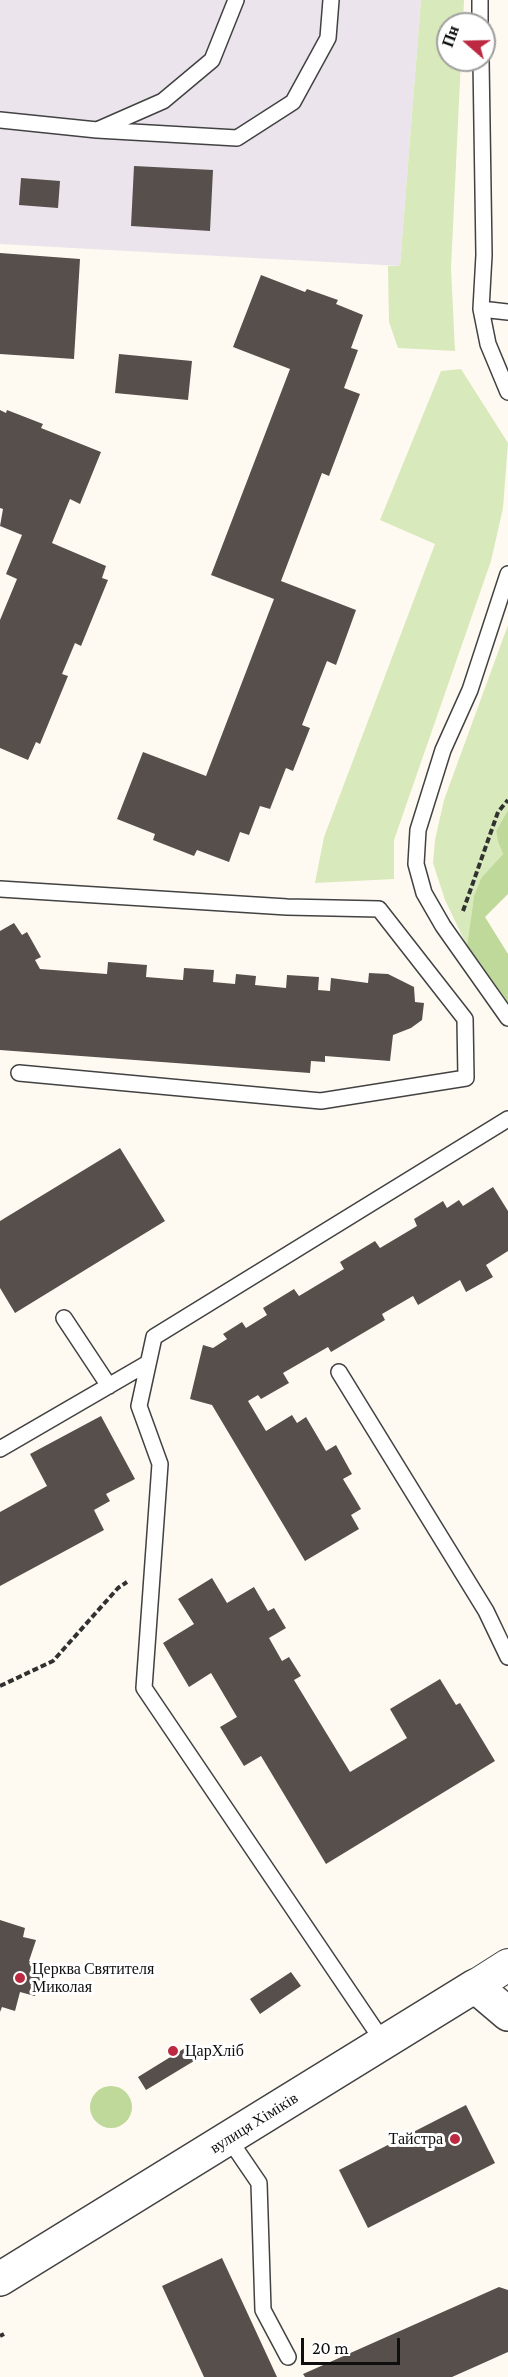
<!DOCTYPE html>
<meta charset="utf-8">
<style>
body{margin:0}
#map{position:relative;width:508px;height:2377px;overflow:hidden;background:#fffaf1;font-family:"Crimson Pro",serif}
canvas{display:block}
.north{position:absolute;left:436px;top:12px;width:60px;height:60px;box-sizing:border-box;background:#fff;border:2px solid #9f9f9f;border-radius:50%;rotate:290deg;font-size:16px;font-weight:700;line-height:24px;text-align:center;color:#0f0f0f}
.north::after{content:'';display:block;margin:auto;width:21px;height:27px;background:#bc2941;clip-path:polygon(50% 0,100% 100%,50% 72%,0 100%)}
.scale{position:absolute;left:301px;top:2338px;width:99px;height:27px;box-sizing:border-box;border:3px solid #0f0f0f;border-top:0;padding-left:8px;font-size:18px;line-height:21px;white-space:nowrap;color:#0f0f0f;-webkit-text-stroke:4px #fff;paint-order:stroke}
</style>
<div id="map">
<canvas width="508" height="2377"></canvas>
<div class="north">Пн</div>
<div class="scale">20 m</div>
</div>
<script>
const context = document.querySelector('canvas').getContext('2d');
context.lineJoin = 'round';
function fill(path, color) { context.fillStyle = color; context.fill(path, 'evenodd'); }
const shape = rows => new Path2D(rows.map(r => 'M' + r).join(''));
function stroke(path, color, width, dash) { context.strokeStyle = color; context.lineWidth = width; context.lineCap = dash ? 'butt' : 'round'; context.setLineDash(dash || []); context.stroke(path); }
function label(font, color, halo, rows, align = 'center') {
  context.font = font + ' "Crimson Pro",serif'; context.lineWidth = 6; context.setLineDash([]); context.textBaseline = 'middle'; context.strokeStyle = halo; context.fillStyle = color; for (const [text, x, y, turn = 0] of rows) {
    context.save(); context.translate(x, y); context.rotate((+turn || 0) * Math.PI / 180); context.textAlign = isNaN(turn) ? turn : align; if (halo) context.strokeText(text, 0, 0); context.fillText(text, 0, 0); context.restore();
  }
}
const industrial = shape([
 [0,0,421,0,400,266,0,244]
]);
const green = shape([
 [421,0,464,0,463,24,448,24,448,60,461,60,451,268,455,351,398,348,389,322,388,266,400,266],
 [461,369,508,443,503,508,491,561,394,840,394,879,315,883,324,837,435,544,380,520,441,371],
 [508,625,508,810,496,831,498,842,503,854,481,878,474,896,467,946,445,900,433,863,435,840,444,800]
]);
const forest = shape([
 [508,810,508,894,485,917,508,954,508,1005,467,946,474,896,481,878,503,854,498,842,496,831],
 '90 2107a21 21 0 1 1 42 0a21 21 0 1 1-42 0Z'
]);
const building = shape([
 [134,166,213,170,210,231,131,226],
 [21,178,60,181,58,208,19,205],
 [0,253,80,259,74,359,0,354],
 [261,275,305,292,307,289,338,300,336,304,363,315,351,348,358,350,344,388,360,394,329,476,322,473,281,581,356,610,336,665,327,661,302,725,310,728,293,771,286,768,270,809,260,806,249,835,240,832,229,862,197,850,194,856,153,840,155,834,117,819,143,752,206,776,274,599,211,575,290,369,233,347],
 [119,354,192,361,188,400,115,393],
 [0,410,6,413,7,410,43,424,41,428,101,452,80,504,70,499,52,543,106,566,102,578,108,580,81,646,75,643,62,674,68,676,40,744,36,742,28,760,0,748,0,620,17,579,6,574,22,535,0,526,3,509,0,508],
 [14,923,22,935,27,932,41,957,35,960,40,969,107,974,108,962,147,965,146,977,183,980,184,968,214,970,213,982,235,984,236,974,256,976,255,985,286,988,287,975,319,977,318,990,330,991,331,978,368,983,369,973,388,974,414,987,415,1002,424,1003,422,1020,411,1028,393,1035,390,1061,325,1056,325,1062,311,1061,310,1073,0,1050,0,931],
 [120,1148,165,1221,15,1313,0,1288,0,1221],
 [493,1187,508,1211,508,1251,486,1265,493,1277,466,1292,460,1280,418,1305,413,1296,382,1314,385,1320,331,1352,328,1347,283,1373,289,1383,261,1399,258,1395,248,1401,266,1431,292,1415,297,1423,306,1417,326,1451,336,1445,352,1474,343,1479,361,1509,351,1515,359,1529,305,1561,212,1405,190,1399,203,1345,213,1348,227,1339,223,1334,242,1322,246,1328,267,1315,263,1308,294,1289,299,1296,344,1269,340,1262,375,1241,380,1248,417,1226,414,1219,443,1201,447,1208,459,1200,463,1206],
 [101,1416,135,1479,106,1494,110,1501,94,1510,104,1530,0,1586,0,1512,47,1486,30,1454],
 [212,1578,227,1603,254,1587,268,1611,274,1608,286,1628,269,1638,282,1661,289,1657,301,1676,294,1680,350,1772,407,1738,390,1709,440,1679,456,1705,460,1703,495,1761,326,1864,261,1756,244,1766,220,1727,237,1717,211,1673,189,1687,163,1643,194,1624,178,1599],
 [0,1920,25,1928,23,1937,36,1940,29,1961,44,1965,35,1996,20,1992,15,2011,2,2007,0,2012],
 [291,1972,301,1986,260,2014,250,1999],
 [185,2048,194,2061,146,2090,138,2077],
 [466,2105,495,2163,368,2228,339,2170],
 [222,2258,277,2377,204,2377,162,2286],
 [499,2287,508,2290,508,2352,452,2377,305,2377,303,2374]
]);
const path = shape([
 [463,911,498,812,508,800],
 [0,1686,53,1661,118,1588,127,1582],
 [0,2336,4,2334]
]);
const service = shape([
 [480,0,480,24],
 [481,60,484,255,481,309,488,344,508,392],
 [0,120,97,130,163,101,212,60,236,0],
 [97,130,237,138,293,102,328,38,331,0],
 [481,309,508,312],
 [508,574,470,690,443,750,418,830,416,864,424,893,443,926,508,1018],
 [0,889,287,907,379,909,465,1019,466,1078,321,1101,19,1073],
 [64,1318,109,1386],
 [339,1372,486,1611,508,1657],
 [0,1449,148,1363],
 [384,2043,144,1688,160,1464,139,1406,154,1337,508,1119],
 [229,2139,259,2183,263,2310,288,2357]
]);
const minor = shape([
 [475,1986,508,1965]
]);
const tertiary = shape([
 [0,2279,475,1986,508,2014]
]);
const markers = [
 [20,1978,6,"#bc2941"],
 [173,2051,6,"#bc2941"],
 [455,2139,6,"#bc2941"]
];
const poiNames = [
 ["Церква Святителя",32,1969],
 ["Миколая",32,1987],
 ["ЦарХліб",185,2051],
 ["Тайстра",443,2139,"right"]
];
const streetNames = [
 ["вулиця Хіміків",254,2123,-32]
];
fill(industrial, '#ebe4ed');
fill(green, '#d8e9bb');
fill(forest, '#bed99a');
fill(building, '#574f4b');
stroke(service, '#424242', 18);
stroke(minor, '#424242', 34);
stroke(tertiary, '#424242', 36);
stroke(path, '#313131', 4, [6, 3]);
stroke(service, '#fff', 15);
stroke(minor, '#fff', 32);
stroke(tertiary, '#fff', 33);
for (const [x, y, r, color] of markers) { const dot = new Path2D(); dot.arc(x, y, r, 0, 2 * Math.PI); context.fillStyle = color; context.fill(dot); stroke(dot, '#fff', 2); }
label('16px', '#0f0f0f', '#fff', poiNames, 'left');
label('16px', '#0f0f0f', '#fff', streetNames);
</script>
